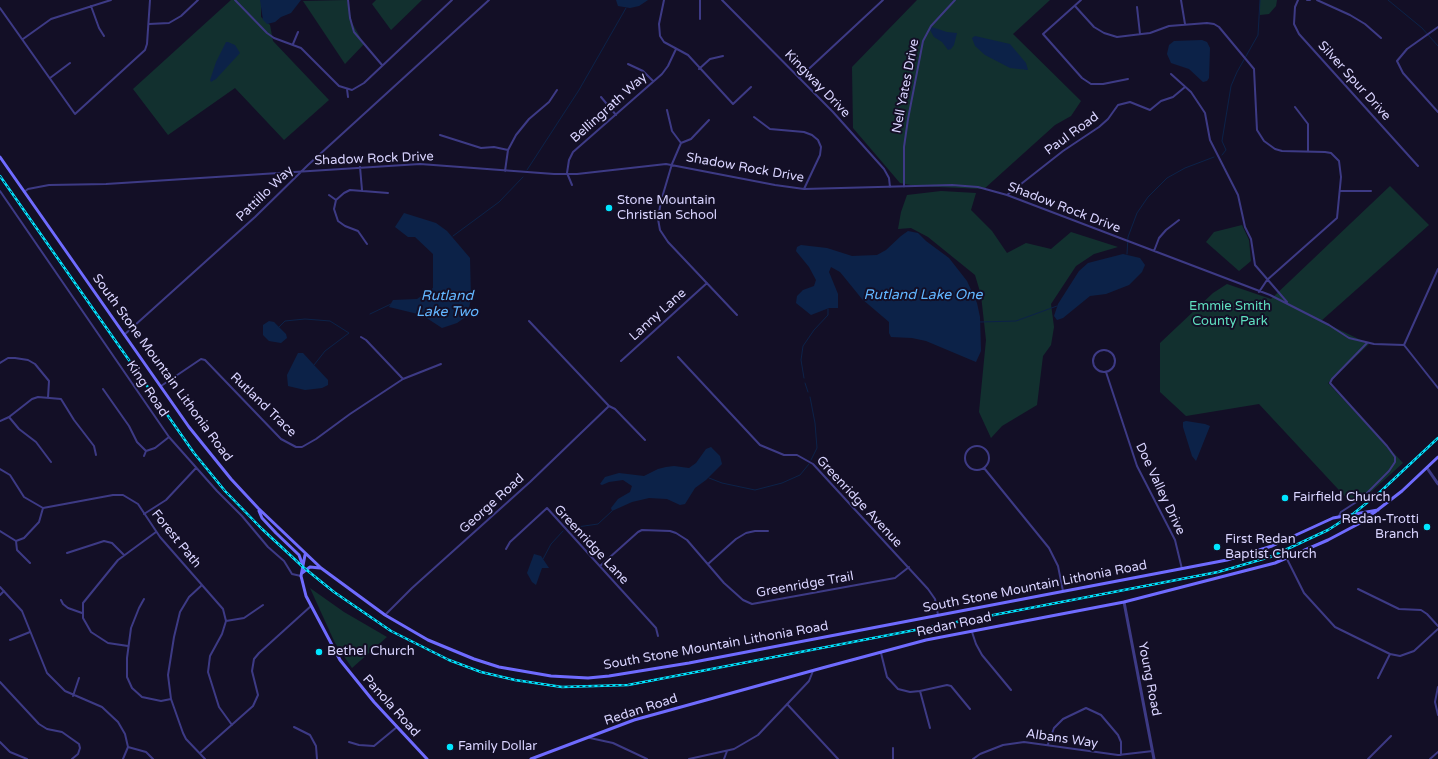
<!DOCTYPE html>
<style>
body{margin:0}
canvas{display:block;background:#130f26}
</style>
<canvas width="1438" height="759"></canvas>
<script>
const context = document.querySelector('canvas').getContext('2d');
context.lineJoin = 'round';
function fill(path, color) { context.fillStyle = color; context.fill(path, 'evenodd'); }
const shape = rows => new Path2D(rows.map(r => 'M' + r).join(''));
function stroke(path, color, width, dash) { context.strokeStyle = color; context.lineWidth = width; context.lineCap = dash ? 'butt' : 'round'; context.setLineDash(dash || []); context.stroke(path); }
function label(font, color, halo, rows, align = 'center') {
  context.font = font + ' "Varela Round",sans-serif'; context.lineWidth = 4; context.setLineDash([]); context.textBaseline = 'middle'; context.strokeStyle = halo; context.fillStyle = color; for (const [text, x, y, turn = 0] of rows) {
    context.save(); context.translate(x, y); context.rotate((+turn || 0) * Math.PI / 180); context.textAlign = isNaN(turn) ? turn : align; if (halo) context.strokeText(text, 0, 0); context.fillText(text, 0, 0); context.restore();
  }
}
const green = shape([
 [231,0,261,0,261,17,270,25,273,41,329,100,284,140,235,88,168,135,133,89],
 [347,0,352,23,364,44,345,64,303,1],
 [376,0,422,0,391,30,372,4],
 [917,0,1050,0,1013,34,1081,101,1071,116,1055,125,984,189,916,186,900,183,853,128,852,67],
 [1260,0,1277,0,1276,6,1269,14,1260,15],
 [1390,186,1429,225,1321,321,1369,344,1328,383,1403,463,1372,491,1351,503,1259,404,1186,416,1160,392,1160,343,1213,293,1227,284,1271,299],
 [941,191,976,193,971,210,992,231,1007,253,1026,243,1051,249,1071,232,1118,247,1094,254,1076,266,1051,304,1054,327,1051,345,1043,356,1037,405,1002,426,991,438,979,412,986,340,981,295,975,275,928,237,911,228,898,229,901,212,907,195],
 [1242,225,1249,240,1251,261,1239,271,1206,242,1214,232],
 [310,588,344,612,387,637,352,668,335,643]
]);
const water = shape([
 [260,0,301,0,291,13,281,17,275,22,267,24,263,20],
 [616,0,648,0,639,6,630,8,618,6],
 [932,27,947,32,957,33,954,45,951,49,948,50,942,42,934,37,930,30],
 [975,36,1010,44,1026,63,1028,70,1010,68,985,55,975,46,972,38],
 [1202,40,1207,42,1210,48,1209,78,1207,81,1203,82,1189,69,1171,63,1167,54,1169,45,1174,41],
 [226,42,228,42,235,45,240,53,216,79,211,82,210,80,216,62],
 [404,213,436,223,447,231,470,258,471,299,467,316,457,323,442,328,422,315,389,307,393,300,417,299,433,288,433,254,415,237,408,237,395,227],
 [908,231,918,233,926,241,949,258,967,281,977,303,980,317,981,351,976,362,926,341,912,338,891,337,889,333,889,322,862,299,840,272,831,267,829,272,838,294,838,308,829,308,811,315,796,303,797,296,803,290,814,286,816,280,809,267,796,251,797,247,801,245,827,248,852,256,877,255,886,250,901,236],
 [1123,254,1140,258,1145,265,1142,272,1129,285,1106,294,1090,296,1063,318,1057,320,1054,316,1058,304,1079,271,1088,263],
 [269,321,274,322,286,334,287,338,281,343,269,341,263,335,263,325],
 [298,353,303,353,314,365,328,380,328,385,322,388,305,390,288,386,287,375],
 [1186,421,1205,424,1210,426,1196,461,1192,456,1183,427,1183,422],
 [711,447,720,456,722,464,706,480,695,488,685,504,680,505,667,499,649,498,632,502,612,511,611,508,618,499,630,492,632,486,623,480,609,482,602,485,600,484,605,477,619,473,644,476,658,469,666,467,674,466,689,468,696,463,706,449],
 [534,554,541,556,549,568,542,568,536,585,532,582,527,573]
]);
const stream = shape([
 [1388,0,1422,28,1438,46],
 [1222,155,1226,150,1222,141,1231,86,1237,72,1258,35,1260,0],
 [527,170,579,90,626,8],
 [453,236,499,202,523,177],
 [1127,254,1128,237,1137,213,1148,197,1167,178,1185,168,1214,157],
 [370,314,391,304],
 [980,322,1016,321,1057,306],
 [279,327,285,321,305,319,330,321,349,333,325,351,314,365],
 [804,378,801,360,803,346,814,330,828,315,828,309],
 [805,383,808,392],
 [810,397,815,423,817,448,811,460],
 [709,478,722,483,755,490,782,483,800,475,809,464],
 [570,528,598,524,612,511],
 [543,559,551,544,563,531]
]);
const minor = shape([
 [235,0,267,33,274,38,301,48,339,86,352,90,364,83,452,0],
 [348,0,350,18,354,32,382,65],
 [664,0,659,24,660,36,664,42,688,55,733,104,751,87],
 [722,0,833,112,884,169,889,178,890,187],
 [1081,0,1043,34,1082,78,1091,84,1103,84,1128,79],
 [1181,0,1185,24],
 [1298,0,1295,7,1294,24,1299,34,1418,166],
 [1307,0,1310,0],
 [1317,0,1350,15,1365,24,1381,38],
 [91,6,99,28,104,36],
 [1075,6,1094,27,1104,33,1117,37,1150,33,1169,26,1207,23,1214,24,1219,27,1254,69,1257,130,1264,141,1275,149,1282,151,1325,152,1331,153,1339,161,1341,177,1337,218,1267,280,1259,292],
 [1137,7,1140,34],
 [0,8,75,114,145,50,147,44,150,0],
 [700,19,700,0],
 [149,24,169,23,181,16,198,0],
 [1438,27,1407,49,1397,61,1403,73,1438,112],
 [23,39,51,19,111,0],
 [293,44,298,32],
 [628,64,643,71,653,81],
 [699,69,710,59,723,56],
 [1171,74,1191,92,1205,113,1210,140,1238,195,1245,227,1251,239,1255,265,1287,302],
 [50,78,70,63],
 [799,78,883,0],
 [347,89,348,97],
 [601,97,616,115],
 [1295,107,1308,124,1308,150],
 [667,110,672,131,681,143,672,164,661,201,658,219,660,230,668,242,737,315],
 [754,117,770,129,804,132,812,135,818,140,821,147,820,155,804,189],
 [440,135,481,148,494,147,508,150],
 [681,143,691,139,709,120],
 [360,167,362,190],
 [505,171,508,150,516,135,529,119,549,102,557,90],
 [572,185,567,173,569,160,573,152,662,74,668,66,676,49],
 [904,187,904,147,908,119,923,41,931,26,955,0],
 [0,191,169,437,217,491,242,516,268,547,284,561,292,574,301,576],
 [1340,191,1371,191],
 [24,192,28,189,49,185,106,184,420,164,554,174,577,174,666,164,775,185,804,189,952,185,978,187,1007,195,1270,295,1329,325,1349,338,1374,344,1404,345,1438,388],
 [329,195,336,200],
 [1007,195,1063,151,1099,127,1108,119,1118,105,1130,102,1150,110,1161,101,1173,97,1185,87],
 [367,244,358,231,345,226,338,221,334,209,336,200,344,193,350,190,388,193],
 [1154,251,1159,238,1166,230,1179,220],
 [529,321,609,406],
 [124,335,255,217,308,165,489,0],
 [361,337,366,340,403,379],
 [1404,345,1438,269],
 '1093 361a11 11 0 1 1 22 0a11 11 0 1 1-22 0Z',
 [678,357,760,445,784,455,797,455,813,464,928,589,935,599,938,615],
 [621,361,707,283],
 [0,363,8,358,15,358,28,360,35,364,49,381,48,398],
 [1106,372,1137,466,1175,540,1182,569],
 [161,386,201,359,205,360,281,439,296,447,302,447,316,439,350,414,403,379,441,364],
 [103,389,129,426,137,442,146,451],
 [9,417,19,429,36,442,51,462],
 [0,421,9,417,32,399,38,397,61,399,74,420,94,446,96,455],
 '965 458a12 12 0 1 1 24 0a12 12 0 1 1-24 0Z',
 [146,451,155,448,169,437],
 [144,456,146,451],
 [984,468,1049,548,1058,566,1063,591],
 [0,469,10,475,24,497,43,508,113,495,123,495,138,504,160,537,223,609,226,621,222,634,210,656,208,672,219,707,232,725],
 [144,514,166,500,196,468],
 [1339,516,1341,512,1361,499,1389,471,1395,462,1395,457,1387,446,1330,383,1332,379,1367,343],
 [0,531,16,541,24,538,39,522,43,508],
 [16,541,17,550,30,563],
 [506,549,510,542,547,508,656,628,658,636],
 [67,553,104,541,112,543,124,555],
 [1287,559,1304,593,1335,627,1390,654,1400,656,1414,651,1438,629],
 [708,564,736,539,746,533,755,531,768,531],
 [600,566,638,532,642,530,670,531,676,533,687,540,724,583,743,600,752,604,895,578,909,567],
 [202,585,189,597,180,612,174,637,168,675,171,699,183,733,186,739,205,759],
 [0,587,22,611,47,673,65,691,102,707,118,722,125,734,128,747,123,759],
 [1358,589,1399,609,1421,610,1427,614,1438,626],
 [0,595,4,591],
 [144,599,139,608,131,628,127,658,127,677,132,688,142,697,161,701,171,699],
 [61,600,63,604,68,608,82,613],
 [385,615,412,588,530,482,609,406,615,409,645,440],
 [226,621,244,618,263,605],
 [972,632,976,644,982,655,1011,690],
 [10,640,30,632],
 [128,646,108,643,91,632,83,618,83,603,118,560,156,532],
 [881,653,887,677,898,689,910,692,920,691,947,685,951,686,970,709],
 [1378,678,1390,654],
 [0,682,39,724,47,729,62,732,79,744,80,748,78,754,72,759],
 [1438,687,1435,702,1438,715],
 [920,691,930,728],
 [73,696,79,678],
 [787,704,838,759],
 [294,727,310,735,316,746,317,759],
 [590,738,613,743,647,759],
 [0,742,10,752,27,759],
 [349,742,359,745,374,746,397,727],
 [1048,744,1054,728,1063,719,1086,708,1101,715,1118,735,1121,742,1121,755],
 [128,747,146,752,153,759],
 [200,753,253,706,258,695,252,671,254,659,259,653,311,606],
 [689,759,734,749,758,735,809,681,813,671],
 [724,759,727,751],
 [893,759,893,748],
 [973,759,980,754,1003,745,1024,742,1118,755,1153,751],
 [1368,759,1391,736],
 [1430,759,1438,752]
]);
const tertiary = shape([
 [1427,468,1438,484],
 [1124,602,1154,759]
]);
const secondary = shape([
 [0,157,189,427,231,479,258,508,321,568,385,615,428,640,474,659,499,667,551,676,588,678,609,676,689,663,1227,560,1272,546,1333,518,1378,510],
 [259,511,262,518,276,533,299,555,302,563],
 [305,555,301,576,306,596,340,660,374,702,427,759],
 [302,573,310,567,320,568],
 [531,759,634,720,822,668,926,640,1124,602,1275,563,1328,540,1362,522,1402,491,1438,457]
]);
const rail = shape([
 [0,176,194,453,225,491,262,529,303,567,334,592,391,631,449,660,481,672,515,680,562,687,628,685,1218,572,1270,557,1328,530,1353,514,1379,493,1438,438]
]);
const markers = [
 [609,208,4,"#00e5ff"],
 [1285,498,4,"#00e5ff"],
 [1427,527,4,"#00e5ff"],
 [1217,547,4,"#00e5ff"],
 [319,652,4,"#00e5ff"],
 [450,747,4,"#00e5ff"]
];
const streetNames = [
 ["Silver Spur Drive",1354,81,48],
 ["Kingway Drive",817,84,46],
 ["Nell Yates Drive",906,86,-79],
 ["Bellingrath Way",609,108,-42],
 ["Paul Road",1072,134,-36],
 ["Shadow Rock Drive",374,159,-2],
 ["Shadow Rock Drive",745,168,10],
 ["Pattillo Way",265,194,-44],
 ["Shadow Rock Drive",1064,208,21],
 ["Lanny Lane",658,315,-42],
 ["South Stone Mountain Lithonia Road",162,368,54],
 ["King Road",147,389,56],
 ["Rutland Trace",263,405,44],
 ["Doe Valley Drive",1160,489,65],
 ["Greenridge Avenue",859,502,47],
 ["George Road",492,504,-42],
 ["Forest Path",176,539,51],
 ["Greenridge Lane",591,545,47],
 ["Greenridge Trail",805,585,-10],
 ["South Stone Mountain Lithonia Road",1035,587,-11],
 ["Redan Road",954,625,-12],
 ["South Stone Mountain Lithonia Road",716,646,-10],
 ["Young Road",1149,679,79],
 ["Panola Road",391,706,48],
 ["Redan Road",641,710,-18],
 ["Albans Way",1062,739,8]
];
const poiNames = [
 ["Stone Mountain",617,201],
 ["Christian School",617,216],
 ["Fairfield Church",1293,498],
 ["Redan-Trotti",1419,520,"right"],
 ["Branch",1419,535,"right"],
 ["First Redan",1225,540],
 ["Baptist Church",1225,555],
 ["Bethel Church",327,652],
 ["Family Dollar",458,747]
];
const parkNames = [
 ["Emmie Smith",1230,307],
 ["County Park",1230,322]
];
const waterNames = [
 ["Rutland Lake One",923,295],
 ["Rutland",447,296],
 ["Lake Two",447,312]
];
fill(green, '#12302f');
fill(water, '#0c2248');
stroke(stream, '#0c2248', 1);
stroke(minor, '#3d3a85', 2);
stroke(tertiary, '#3d3a85', 3);
stroke(secondary, '#6f6bff', 3);
stroke(rail, '#00e5ff', 2.5);
stroke(rail, '#130f26', 1, [3]);
for (const [x, y, r, color] of markers) { const dot = new Path2D(); dot.arc(x, y, r, 0, 2 * Math.PI); context.fillStyle = color; context.fill(dot); stroke(dot, '#130f26', 1.5); }
label('13px', '#d9d4ff', '#130f26', streetNames);
label('13px', '#d9d4ff', '#130f26', poiNames, 'left');
label('13px', '#5fe0c0', '#130f26', parkNames);
label('italic 14px', '#62b6ff', '#130f26', waterNames);
</script>
